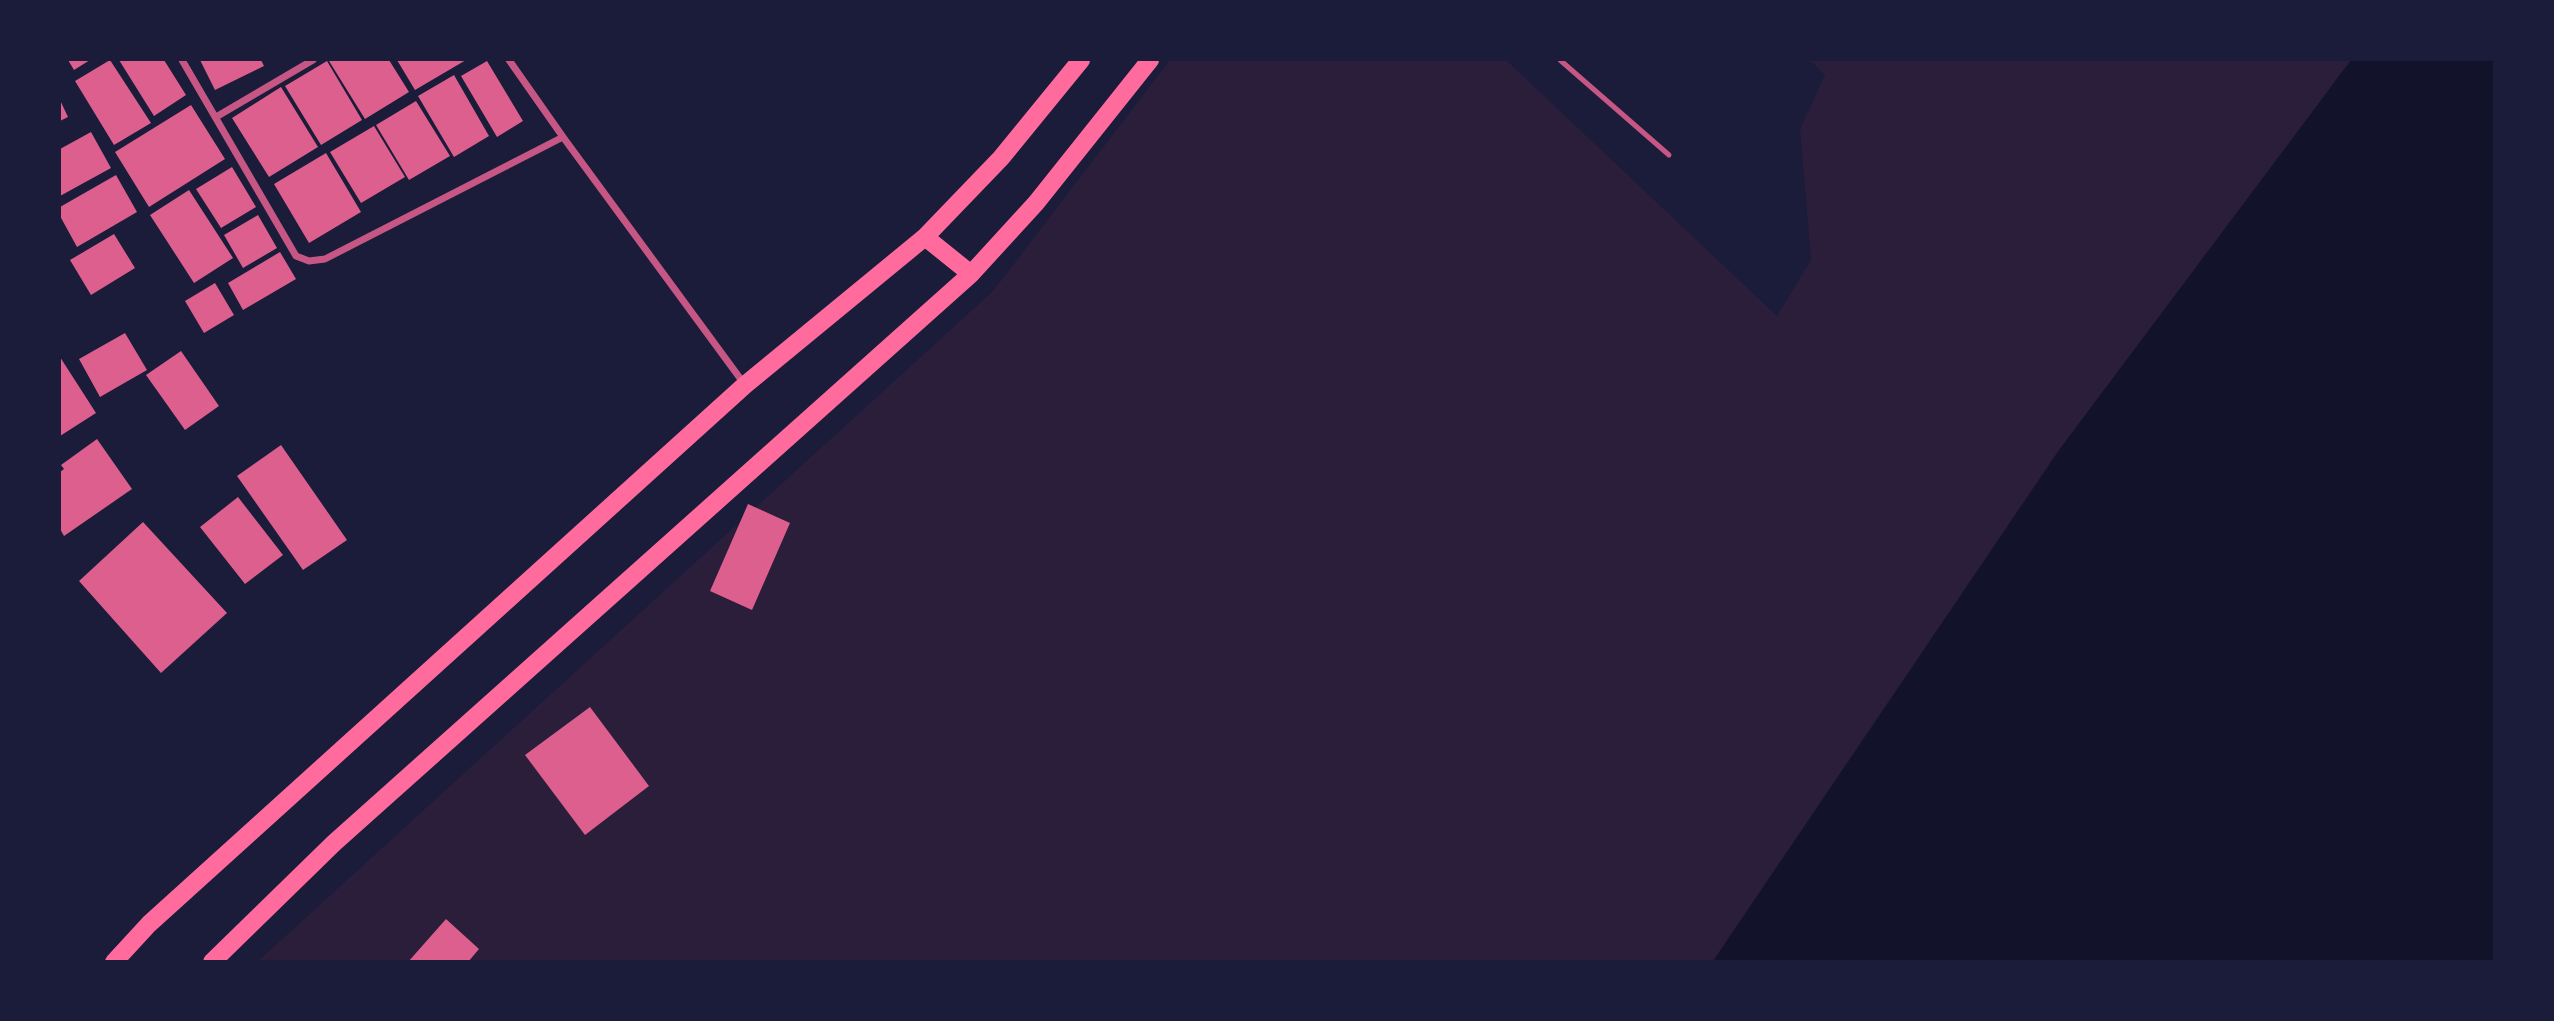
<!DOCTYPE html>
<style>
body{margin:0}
#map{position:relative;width:2554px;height:1021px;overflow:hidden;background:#1b1b3a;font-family:Figtree,sans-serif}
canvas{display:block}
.frame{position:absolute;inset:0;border:61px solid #1b1b3a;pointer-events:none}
</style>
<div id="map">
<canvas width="2554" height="1021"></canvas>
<div class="frame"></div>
</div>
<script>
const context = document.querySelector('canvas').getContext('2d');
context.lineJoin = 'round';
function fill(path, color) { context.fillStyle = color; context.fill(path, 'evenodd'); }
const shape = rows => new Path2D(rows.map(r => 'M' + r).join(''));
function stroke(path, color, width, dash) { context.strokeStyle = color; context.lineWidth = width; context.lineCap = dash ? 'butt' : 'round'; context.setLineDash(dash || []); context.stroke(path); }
const green = shape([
 [1170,60,1506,60,1777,316,1811,260,1800,129,1825,75,1810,60,2494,60,2494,961,257,962,993,291]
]);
const water = shape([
 [2351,60,2494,60,2494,961,1713,961,2059,450]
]);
const building = shape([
 [68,60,90,60,74,70],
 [110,60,151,123,114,145,75,81],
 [119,60,164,60,186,95,154,116],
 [200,60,261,60,264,66,215,90],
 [331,60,389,60,409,92,365,119,329,61],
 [397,60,466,60,415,90],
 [327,61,362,120,321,145,285,86],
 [487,61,523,121,497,137,461,76],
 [454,75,489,136,454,157,418,96],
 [281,87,318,147,269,177,232,118],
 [60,100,68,117,60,121],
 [416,101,450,156,409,180,376,125],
 [191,105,225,159,149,207,115,152],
 [374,126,405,177,361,203,330,152],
 [91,132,111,168,60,196,60,149],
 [326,153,361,212,309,243,274,184],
 [232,167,256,207,221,228,196,189],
 [116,175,137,212,77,247,60,216,60,207],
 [189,190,233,258,194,283,150,215],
 [258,215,277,248,243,268,224,235],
 [114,234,135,268,91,295,70,260],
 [280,252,296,279,243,310,228,283],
 [215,283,234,315,204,333,185,301],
 [125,333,147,370,100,397,79,359],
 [181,351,219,406,185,430,146,375],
 [60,357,96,413,60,436],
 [97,439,132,489,64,536,60,529,60,472,64,469,61,465],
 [281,445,347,540,303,570,237,476],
 [238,497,283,555,245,584,200,527],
 [748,504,790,523,752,610,710,591],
 [143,522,227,613,161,673,79,581],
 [590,707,649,786,585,835,525,755],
 [446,919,479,949,468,962,408,962]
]);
const service = shape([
 [1560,60,1669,155]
]);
const minor = shape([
 [182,60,296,256,309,261,325,259,563,137,509,60],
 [216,117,313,60],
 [563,137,745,385]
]);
const primary = shape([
 [925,237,971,274],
 [114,962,149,924,745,385,925,237,1001,158,1081,60],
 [212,962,334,843,971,274,1036,203,1150,60]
]);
fill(green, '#2a1e3b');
fill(water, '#12122b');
fill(building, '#dd5f8e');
stroke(service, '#c65784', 5);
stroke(minor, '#c65784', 7);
stroke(primary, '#ff6b9d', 18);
</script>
